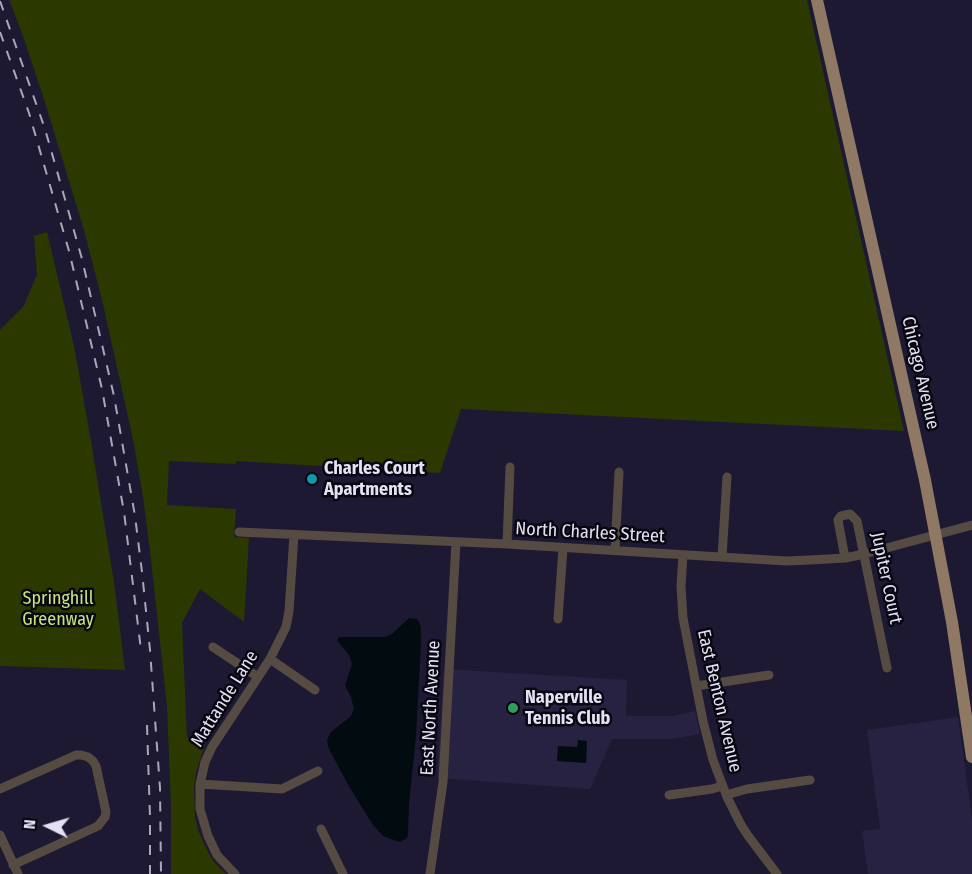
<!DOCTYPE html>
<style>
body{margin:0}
#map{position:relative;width:972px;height:874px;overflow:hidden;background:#1d1932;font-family:"Fira Sans Condensed",sans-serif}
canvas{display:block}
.north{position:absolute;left:18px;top:796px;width:60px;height:60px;-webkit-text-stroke:4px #080610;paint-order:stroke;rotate:275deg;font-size:16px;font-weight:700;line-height:24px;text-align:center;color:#e3e2f3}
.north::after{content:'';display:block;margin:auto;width:21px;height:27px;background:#e3e2f3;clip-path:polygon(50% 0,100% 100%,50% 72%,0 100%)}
</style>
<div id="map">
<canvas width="972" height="874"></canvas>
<div class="north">N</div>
</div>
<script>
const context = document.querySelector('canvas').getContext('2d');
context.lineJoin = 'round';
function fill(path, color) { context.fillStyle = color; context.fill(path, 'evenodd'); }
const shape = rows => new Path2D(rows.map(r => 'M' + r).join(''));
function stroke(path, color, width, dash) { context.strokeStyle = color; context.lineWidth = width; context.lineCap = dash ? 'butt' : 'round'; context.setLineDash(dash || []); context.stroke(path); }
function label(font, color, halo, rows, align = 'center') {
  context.font = font + ' "Fira Sans Condensed",sans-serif'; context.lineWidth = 5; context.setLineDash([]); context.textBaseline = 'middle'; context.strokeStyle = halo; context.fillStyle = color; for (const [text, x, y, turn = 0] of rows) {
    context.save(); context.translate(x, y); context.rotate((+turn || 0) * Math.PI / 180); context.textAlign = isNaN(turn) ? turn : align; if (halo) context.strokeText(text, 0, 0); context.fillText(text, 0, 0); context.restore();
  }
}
const built = shape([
 [444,669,627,680,626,716,672,716,695,711,700,734,672,739,612,739,590,789,437,778],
 [958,717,972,819,972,874,868,874,862,831,880,829,867,730]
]);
const green = shape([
 [9,0,807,0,904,431,461,409,440,473,236,461,236,464,169,461,167,505,236,509,234,537,249,538,244,622,200,589,182,623,187,737,205,745,196,772,194,787,195,817,198,830,208,852,214,862,226,874,171,874,171,808,167,706,150,551,143,497,133,439,103,304,84,230,43,96,22,33],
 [47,232,74,346,90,435,114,582,125,670,0,666,0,330,23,307,37,275,34,236]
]);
const water = shape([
 [409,618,417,619,419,622,421,628,421,646,416,736,409,804,408,834,407,838,400,842,383,836,373,825,350,788,329,749,327,741,330,733,351,716,354,709,351,697,345,686,352,664,349,655,337,640,338,638,340,637,384,637,392,634],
 [578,740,587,741,586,763,557,761,558,746,577,747]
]);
const minor = shape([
 [239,532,507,544,786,561,810,560,845,558,864,554,972,525],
 [507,544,510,467],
 [615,550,619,472],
 [683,555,681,586,683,618,703,721,713,760,727,797,741,825,749,837,777,874],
 [722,557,727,477],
 [845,558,838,520,841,516,850,514,857,521,887,668],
 [558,619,563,548],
 [213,647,258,677],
 [270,659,315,690],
 [696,686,769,675],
 [200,784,282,789,318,771],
 [0,789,76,755,81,755,88,757,93,761,96,766,106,812,105,817,98,826,13,865],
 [669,795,712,789,722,786],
 [726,795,747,789,810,780],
 [321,829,343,874],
 [0,835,18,874],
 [235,874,217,855,208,836,200,809,200,784,205,762,212,747,270,659,286,627,289,611,294,535],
 [430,874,443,782,456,542]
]);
const major = shape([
 [817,0,925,480,952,622,972,757]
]);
const rail = shape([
 [0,1,45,129,82,259,114,396,135,516,142,572,150,650,160,788,161,874],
 [0,32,29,113,69,251,102,389,124,512,141,650],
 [147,725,150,817,150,874]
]);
const markers = [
 [312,479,6,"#0f9aa8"],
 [513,708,6,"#2e9e5b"]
];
const streetNames = [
 ["Chicago Avenue",920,373,77],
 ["North Charles Street",590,533,3],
 ["Jupiter Court",886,578,78],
 ["Mattande Lane",225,699,-58],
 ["East Benton Avenue",719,701,77],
 ["East North Avenue",431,708,-87]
];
const poiNames = [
 ["Charles Court",324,469],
 ["Apartments",324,490],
 ["Naperville",525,698],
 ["Tennis Club",525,719]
];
const parkNames = [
 ["Springhill",58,599],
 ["Greenway",58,620]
];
fill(built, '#272241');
fill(green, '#2b3900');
fill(water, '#020b10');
stroke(minor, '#564b42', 9);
stroke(major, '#8f7965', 12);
stroke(rail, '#a9a7ba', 2, [10, 10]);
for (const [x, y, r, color] of markers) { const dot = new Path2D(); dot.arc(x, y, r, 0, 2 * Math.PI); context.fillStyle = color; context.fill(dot); stroke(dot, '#080610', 2); }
label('18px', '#e3e2f3', '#080610', streetNames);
label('bold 18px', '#e3e2f3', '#080610', poiNames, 'left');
label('18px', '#c6e580', '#080610', parkNames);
</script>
